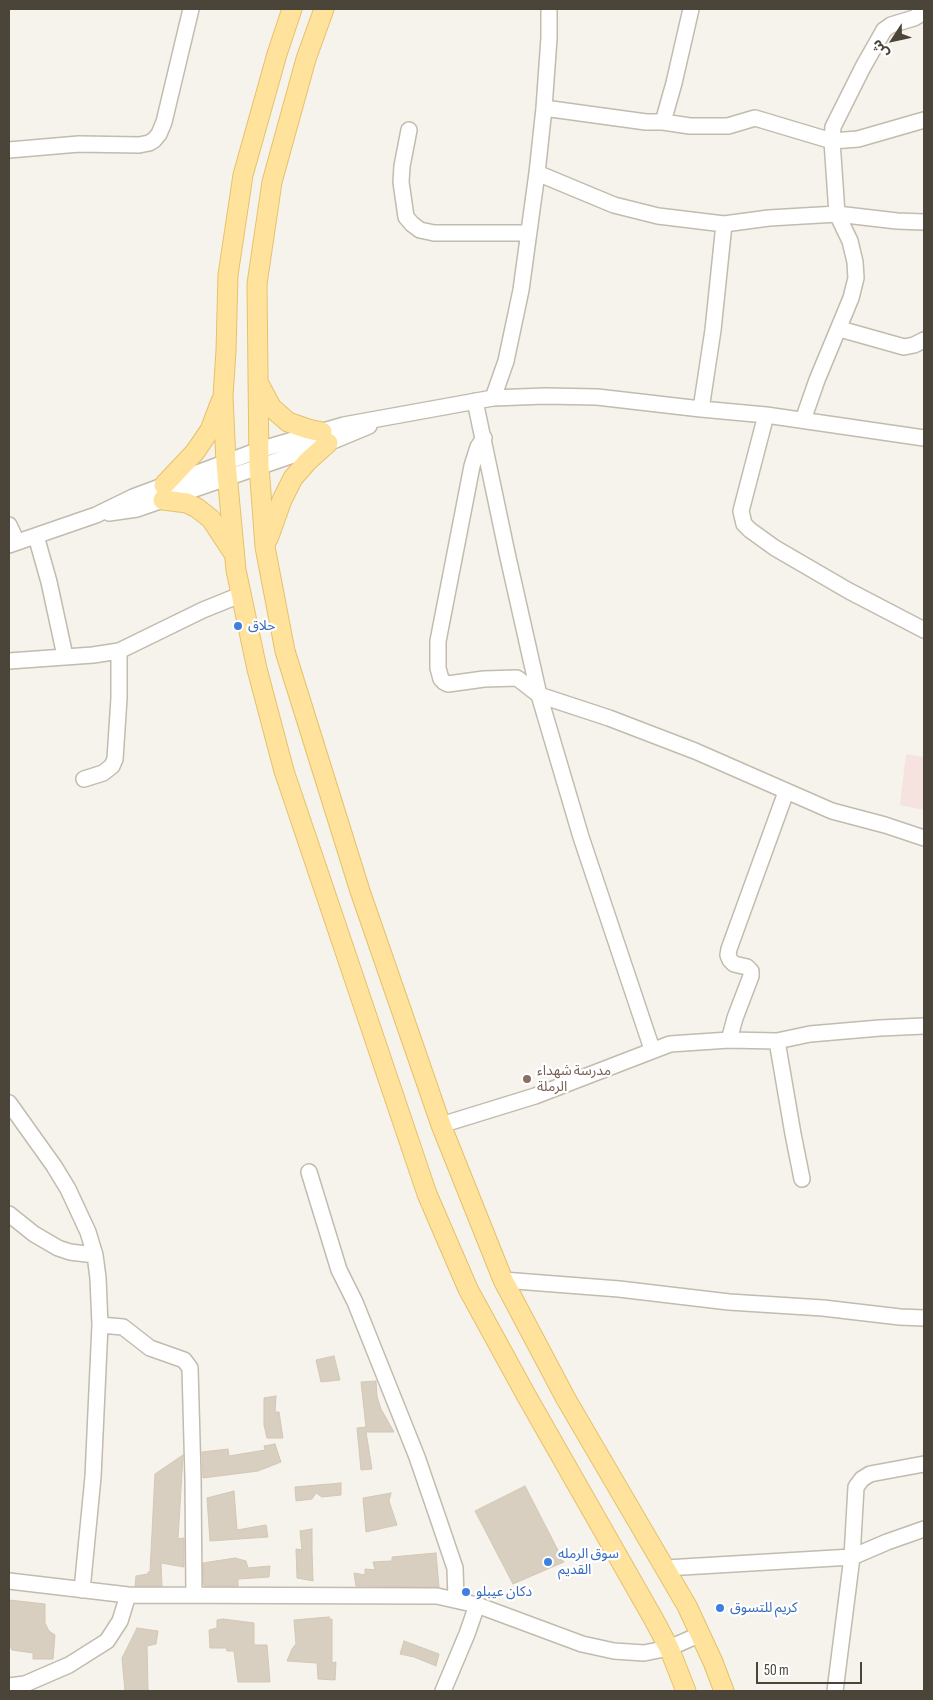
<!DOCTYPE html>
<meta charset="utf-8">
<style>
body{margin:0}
#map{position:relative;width:933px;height:1700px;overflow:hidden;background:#f6f3ec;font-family:"Sofia Sans Condensed","Noto Sans Arabic",sans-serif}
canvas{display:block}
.frame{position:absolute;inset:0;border:10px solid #4b4439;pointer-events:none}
.north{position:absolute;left:868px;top:15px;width:50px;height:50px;-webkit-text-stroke:4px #fff;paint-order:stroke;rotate:235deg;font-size:14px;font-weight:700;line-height:20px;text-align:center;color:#4b4439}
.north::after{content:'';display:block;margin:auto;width:18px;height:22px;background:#4b4439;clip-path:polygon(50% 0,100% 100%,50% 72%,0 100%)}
.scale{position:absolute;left:756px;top:1662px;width:106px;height:22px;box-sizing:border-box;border:2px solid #4b4439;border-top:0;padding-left:6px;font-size:15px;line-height:18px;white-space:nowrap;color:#4b4439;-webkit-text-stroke:4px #fff;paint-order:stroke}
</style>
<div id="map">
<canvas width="933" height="1700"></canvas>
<div class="frame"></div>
<div class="north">ش</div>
<div class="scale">50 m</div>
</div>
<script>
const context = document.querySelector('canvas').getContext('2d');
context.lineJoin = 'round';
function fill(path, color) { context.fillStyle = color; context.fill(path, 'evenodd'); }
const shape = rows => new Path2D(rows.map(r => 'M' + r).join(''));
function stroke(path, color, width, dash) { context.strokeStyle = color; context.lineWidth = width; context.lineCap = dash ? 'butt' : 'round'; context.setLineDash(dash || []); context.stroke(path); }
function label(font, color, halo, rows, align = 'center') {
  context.font = font + ' "Sofia Sans Condensed","Noto Sans Arabic",sans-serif'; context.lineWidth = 4.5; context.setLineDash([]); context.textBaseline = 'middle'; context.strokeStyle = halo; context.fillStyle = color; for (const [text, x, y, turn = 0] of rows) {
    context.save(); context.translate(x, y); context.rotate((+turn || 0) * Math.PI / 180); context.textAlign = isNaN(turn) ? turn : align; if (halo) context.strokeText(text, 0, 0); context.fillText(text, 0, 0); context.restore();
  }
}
const medical = shape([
 [906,754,924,757,924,810,900,805]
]);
const building = shape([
 [334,1356,340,1380,321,1382,316,1360,334,1356],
 [376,1381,377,1396,381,1409,394,1432,366,1432,372,1469,361,1470,357,1428,366,1427,361,1382,376,1381],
 [276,1396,275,1412,279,1412,283,1438,267,1438,264,1425,264,1398,276,1396],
 [275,1444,281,1462,258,1471,203,1478,202,1452,228,1449,229,1456,265,1450,264,1446,275,1444],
 [183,1455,178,1539,184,1538,184,1567,161,1563,162,1586,135,1586,136,1576,148,1574,148,1572,150,1572,155,1474,183,1455],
 [341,1483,341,1495,322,1497,316,1493,312,1499,296,1501,295,1487,341,1483],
 [525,1486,564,1562,513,1584,475,1511,525,1486],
 [234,1491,237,1530,266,1525,268,1537,210,1541,207,1498,234,1491],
 [391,1493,389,1501,397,1525,366,1532,363,1498,391,1493],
 [312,1529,312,1550,313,1581,297,1578,296,1549,302,1550,300,1531,312,1529],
 [436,1553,439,1587,356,1586,354,1573,365,1575,365,1569,375,1570,373,1562,392,1561,392,1557,436,1553],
 [235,1558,246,1561,248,1568,270,1566,269,1577,238,1579,238,1586,205,1586,203,1584,203,1563,235,1558],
 [9,1600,45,1604,45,1623,49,1631,55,1635,53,1659,33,1659,33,1653,12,1650,9,1644,9,1600],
 [329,1617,329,1619,332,1619,332,1663,336,1662,335,1680,318,1679,317,1663,287,1661,292,1649,296,1644,294,1620,329,1617],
 [223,1619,254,1623,254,1645,267,1645,270,1682,238,1682,234,1651,227,1651,226,1648,210,1648,209,1630,217,1628,217,1620,223,1619],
 [137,1628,158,1631,156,1644,147,1646,148,1691,125,1691,122,1658,137,1628],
 [404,1641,439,1654,436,1666,414,1657,400,1654,404,1641]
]);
const minor = shape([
 [544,108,646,122,663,122,690,126,728,126,755,118,832,141,858,139,924,120],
 [663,122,674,83,691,9],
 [409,130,402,166,401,182,406,217,412,224,420,230,434,233,528,233],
 [9,150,79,144,139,145,149,143,154,140,159,134,164,122,191,9],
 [537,173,614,205,658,216,724,224,713,330,701,409],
 [724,224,769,218,837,214,897,221,924,222],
 [840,329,904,347,914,345,924,340],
 [493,398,506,361,521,290,537,173,544,108,549,38,549,9],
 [475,401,507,553,539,695,581,837,652,1049],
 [766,415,741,511,744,524,750,530,775,548,849,591,924,630],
 [803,420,817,380,851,298,856,278,855,262,850,241,837,214,832,141,833,127,863,67,884,30,891,25,914,18,924,12],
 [484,438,478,447,472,466,438,641,438,668,441,679,444,682,448,684,484,679,517,678,539,695,609,718,695,751,832,811,885,825,924,838],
 [109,513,137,509,163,500,328,443,369,426],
 [9,525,17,542],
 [36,536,49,582,65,656],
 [9,545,96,515,133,497,259,450,344,425,493,398,545,396,597,397,701,409,766,415,924,438],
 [9,661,93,655,119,651,203,610,240,595],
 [84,779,103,773,112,766,115,759,119,698,119,651],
 [729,1040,735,1018,751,976,751,971,747,967,734,964,730,960,728,955,729,949,786,792],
 [777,1041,793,1134,802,1179],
 [9,1103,54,1166,68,1189,88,1232,95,1255,98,1278,100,1325,93,1477,82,1590],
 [441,1125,535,1096,670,1044,729,1040,777,1041,810,1034,880,1028,924,1026],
 [309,1172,339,1270,355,1302,417,1457,439,1521,455,1568,456,1599],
 [9,1214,34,1234,58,1248,70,1252,95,1255],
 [503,1280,619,1289,729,1302,823,1308,900,1317,924,1318],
 [100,1325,123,1327,150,1348,184,1360,190,1368,193,1478,194,1595],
 [666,1568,852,1557,887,1542,924,1529],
 [9,1581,128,1595,437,1596,477,1605,582,1644,614,1651,644,1653,669,1648,701,1634],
 [9,1686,25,1684,69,1665,107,1641,120,1621,128,1595],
 [443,1691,467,1634,477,1605],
 [835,1691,852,1557,856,1487,862,1479,870,1474,924,1464]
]);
const major = shape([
 [292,9,277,54,243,175,228,275,226,351,223,396,226,463,236,570,257,669,284,771,427,1194,468,1289,526,1395,653,1618,669,1648,686,1691],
 [324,9,306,59,272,182,257,284,259,466,265,547,285,651,360,891,441,1125,503,1280,566,1399,687,1606,713,1662,724,1691],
 [259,384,272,408,288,422,308,429,322,432],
 [164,485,195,452,210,430,221,401],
 [163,500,187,503,197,508,211,519,234,554],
 [268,539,282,500,293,478,308,461,328,443]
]);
const markers = [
 [238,626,5,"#3f7fe0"],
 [527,1079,5,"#8d6e63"],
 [548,1562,5,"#3f7fe0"],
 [466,1592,5,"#3f7fe0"],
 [720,1608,5,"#3f7fe0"]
];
const shopNames = [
 ["حلاق",248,626],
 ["سوق الرمله",558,1554],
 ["القديم",558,1570],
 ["دكان عيبلو",476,1592],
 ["كريم للتسوق",730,1608]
];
const educationNames = [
 ["مدرسة شهداء",537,1071],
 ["الرملة",537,1087]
];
fill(medical, '#f6e3e0');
fill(building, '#d8cfc1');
stroke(building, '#d3c7b4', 1);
stroke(minor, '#c2bbae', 18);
stroke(major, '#e6c16a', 21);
stroke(minor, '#fff', 15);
stroke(major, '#ffe39c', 19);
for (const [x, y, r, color] of markers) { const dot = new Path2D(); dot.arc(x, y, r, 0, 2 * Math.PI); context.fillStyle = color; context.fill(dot); stroke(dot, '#fff', 2); }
label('14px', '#366cbe', '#fff', shopNames, 'left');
label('14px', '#785e54', '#fff', educationNames, 'left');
</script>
